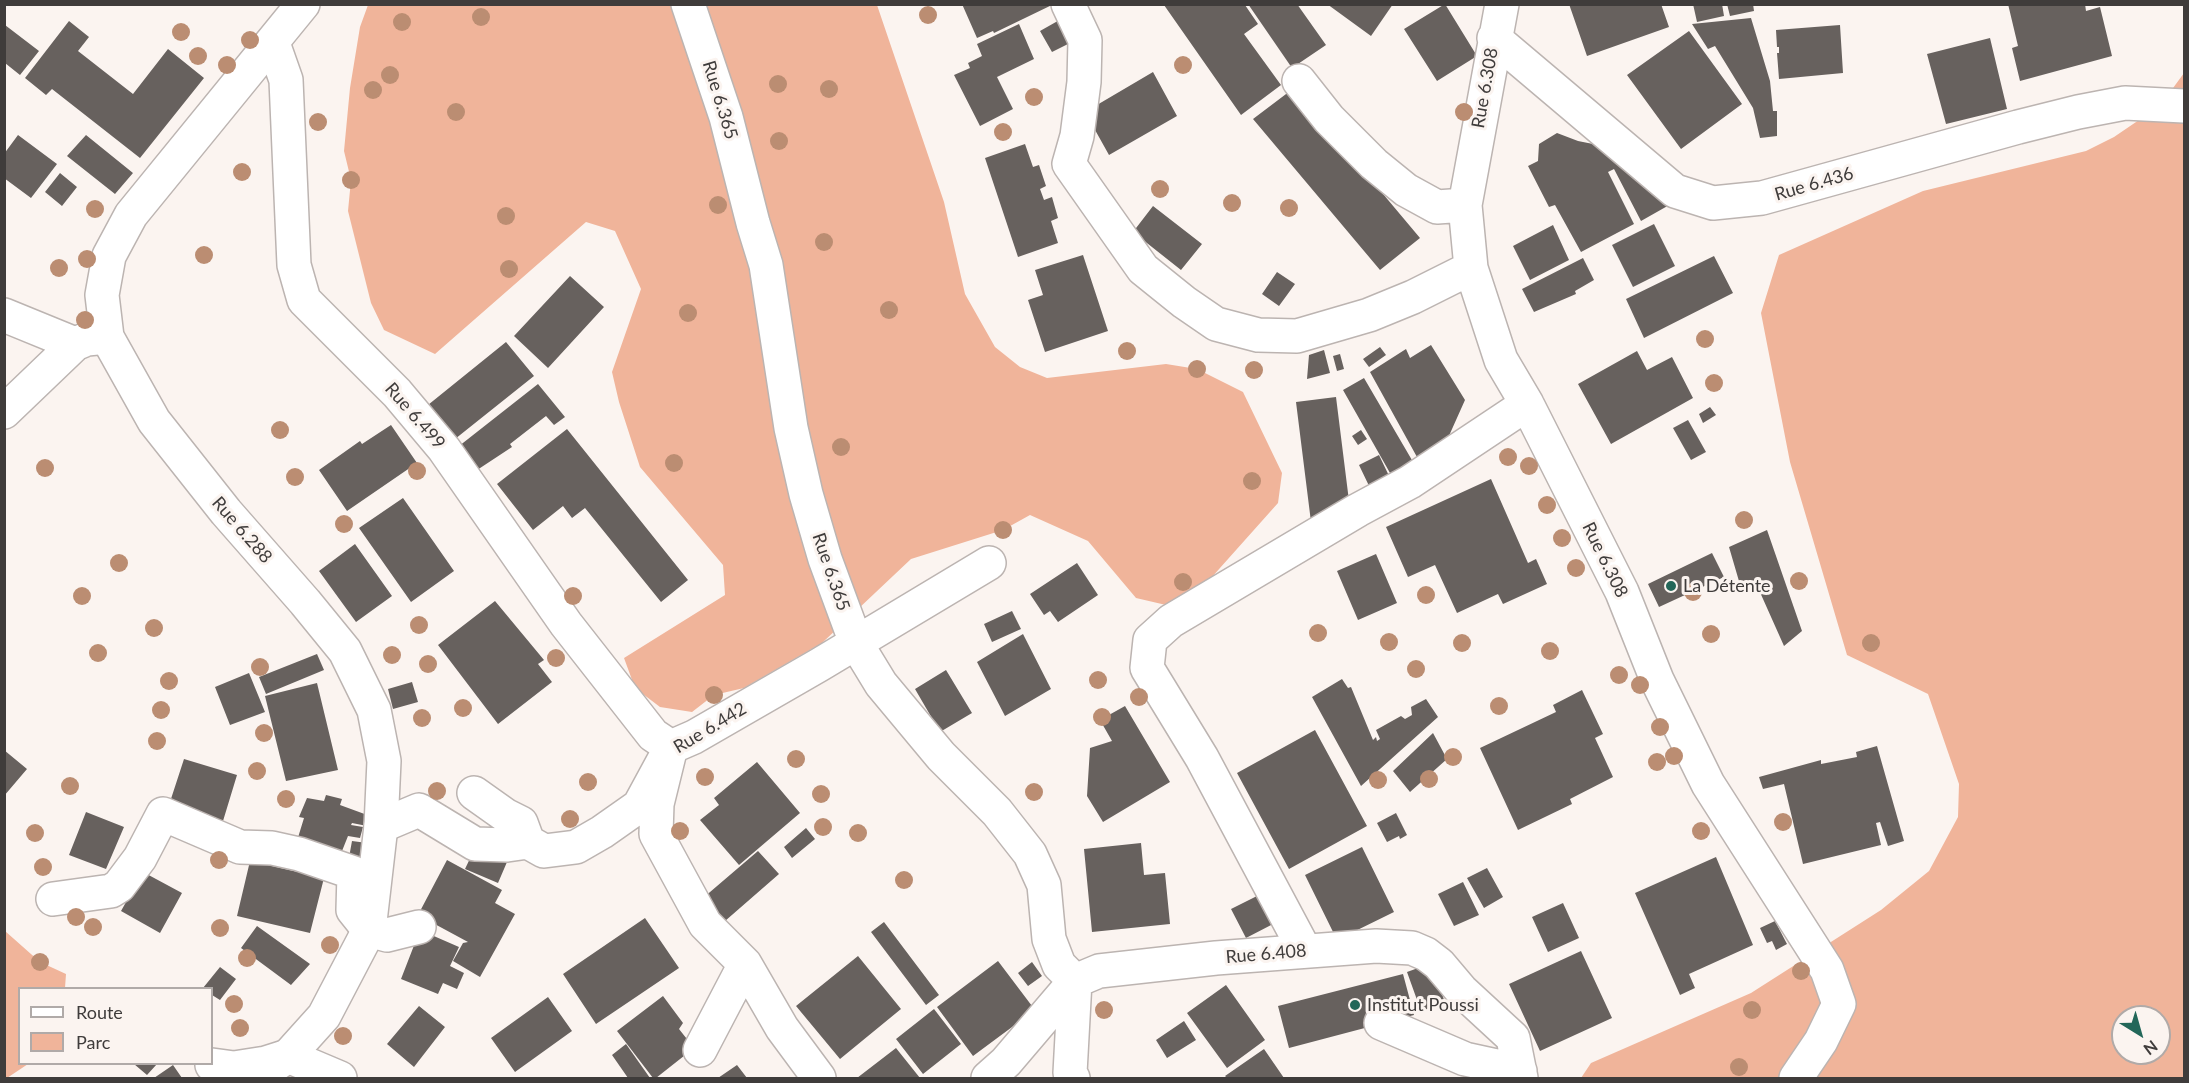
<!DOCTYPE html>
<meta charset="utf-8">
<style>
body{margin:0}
#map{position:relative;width:2189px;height:1083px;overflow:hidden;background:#fbf4f0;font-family:Lato,sans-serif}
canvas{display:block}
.frame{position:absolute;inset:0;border:6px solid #3f3c3b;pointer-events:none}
.legend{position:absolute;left:18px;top:987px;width:195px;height:78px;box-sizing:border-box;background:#fbf4f0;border:2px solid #b0aaa8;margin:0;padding:8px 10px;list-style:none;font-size:18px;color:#3f3c3b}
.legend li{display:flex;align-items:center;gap:12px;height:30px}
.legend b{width:30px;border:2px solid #b0aaa8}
.north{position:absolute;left:2111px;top:1005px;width:60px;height:60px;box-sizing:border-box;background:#fbf4f0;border:2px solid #b0aaa8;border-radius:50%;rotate:143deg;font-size:16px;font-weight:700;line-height:24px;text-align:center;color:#3f3c3b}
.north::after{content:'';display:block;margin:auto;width:21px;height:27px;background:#236759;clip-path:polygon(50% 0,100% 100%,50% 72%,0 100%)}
</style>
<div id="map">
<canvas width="2189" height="1083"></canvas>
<div class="frame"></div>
<ul class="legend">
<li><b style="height:8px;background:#fff"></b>Route</li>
<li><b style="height:16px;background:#f0b49a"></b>Parc</li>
</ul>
<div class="north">N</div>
</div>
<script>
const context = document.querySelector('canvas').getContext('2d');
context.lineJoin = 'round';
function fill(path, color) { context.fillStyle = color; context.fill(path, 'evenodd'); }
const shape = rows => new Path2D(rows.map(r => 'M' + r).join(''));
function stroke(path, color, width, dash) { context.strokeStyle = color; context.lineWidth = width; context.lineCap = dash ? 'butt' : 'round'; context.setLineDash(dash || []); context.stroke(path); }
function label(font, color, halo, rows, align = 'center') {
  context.font = font + ' Lato,sans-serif'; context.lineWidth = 6; context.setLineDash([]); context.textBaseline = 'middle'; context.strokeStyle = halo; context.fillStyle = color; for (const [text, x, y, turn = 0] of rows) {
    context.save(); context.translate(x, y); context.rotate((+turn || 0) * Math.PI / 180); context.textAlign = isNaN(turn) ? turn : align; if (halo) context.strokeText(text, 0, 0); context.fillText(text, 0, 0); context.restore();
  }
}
const green = shape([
 [368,5,877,5,944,202,965,294,995,347,1020,367,1047,378,1166,364,1197,369,1243,392,1282,473,1278,503,1195,596,1166,605,1136,598,1088,541,1030,515,1003,530,911,559,822,643,744,688,714,695,692,712,660,707,635,688,624,658,725,595,723,565,640,467,619,402,612,372,641,289,615,231,586,222,435,354,384,330,371,303,348,211,351,180,344,151,350,88,360,27],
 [2184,73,2184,1078,1581,1078,1591,1063,1751,993,1881,910,1929,871,1958,817,1959,784,1928,694,1847,655,1790,462,1761,313,1779,255,1923,191,2086,151,2114,137,2139,120,2165,99],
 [2123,1017,2159,1017,2159,1053,2123,1053],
 [5,931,40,962,66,974,65,988,20,988,20,1064,28,1064,7,1078,4,1078]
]);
const building = shape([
 [962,4,1054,4,994,33,993,31,977,38],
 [1248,4,1297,4,1326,45,1292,68],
 [1327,4,1393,4,1371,36],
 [1445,4,1477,56,1437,81,1404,29],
 [1569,4,1661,4,1669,27,1587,56],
 [1693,4,1722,4,1724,16,1697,22],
 [1727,4,1753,4,1754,11,1730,16],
 [2008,4,2085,4,2086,11,2100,7,2112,56,2020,81,2012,48,2018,46],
 [1164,5,1245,5,1258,24,1244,34,1281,85,1241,115],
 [1063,18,1074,41,1052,52,1040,31],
 [1751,18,1770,81,1773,111,1777,111,1777,136,1760,138,1753,108,1715,46,1708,49,1692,24],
 [69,21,89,37,78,51,133,94,168,49,204,78,140,158,52,89,46,95,25,78],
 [1019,24,1034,59,997,77,1013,109,980,126,954,75,970,68,968,63,982,56,977,44],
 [5,25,39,51,20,75,5,63],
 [1840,25,1843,73,1779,79,1777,53,1779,53,1779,47,1777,47,1776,30],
 [1689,31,1742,104,1681,149,1627,75],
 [1990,38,2007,109,1946,124,1927,54],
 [1153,72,1177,116,1109,155,1085,112],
 [1294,88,1420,238,1380,270,1253,119],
 [1557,133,1578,141,1608,147,1671,204,1641,221,1614,169,1608,172,1634,224,1581,252,1555,205,1549,207,1528,166,1538,161,1539,144],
 [18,135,57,164,31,198,4,178,4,154],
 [86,135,133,173,115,194,67,156],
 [1025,144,1033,167,1039,165,1046,186,1040,189,1044,200,1052,197,1058,218,1051,221,1058,243,1018,257,985,158],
 [60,173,77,187,62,206,45,192],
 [1153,206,1202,244,1181,270,1133,232],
 [1654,224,1675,266,1633,287,1612,245],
 [1553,225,1569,260,1530,280,1513,246],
 [1083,255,1108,331,1045,352,1028,300,1043,295,1035,270],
 [1714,256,1733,293,1644,338,1626,299],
 [1583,258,1594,280,1575,291,1576,294,1534,312,1522,289],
 [1277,272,1295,284,1279,306,1262,294],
 [570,276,604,307,548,368,514,336],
 [506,342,534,376,450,443,423,409],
 [1431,345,1465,400,1448,438,1417,457,1370,372,1406,349,1410,358],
 [1380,347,1386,355,1369,367,1363,359],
 [1324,350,1330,373,1307,379,1309,355],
 [1637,351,1647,370,1672,357,1693,398,1611,444,1578,384],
 [1340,354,1344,369,1337,371,1333,356],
 [1364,378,1416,467,1394,480,1343,390],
 [538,384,565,417,554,425,546,416,510,444,512,447,471,474,454,450],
 [1336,397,1351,517,1311,522,1296,402],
 [1710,407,1716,415,1703,423,1699,414],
 [1688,420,1706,452,1691,460,1673,428],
 [391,425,417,463,347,511,319,470,360,441,362,444],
 [567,429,688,580,661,602,585,508,572,518,563,506,533,530,497,484],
 [1361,430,1367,439,1358,445,1352,436],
 [1379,455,1391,480,1371,490,1359,465],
 [1491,479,1528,563,1536,559,1547,584,1503,604,1498,594,1457,613,1435,565,1408,577,1386,527],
 [403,498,454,571,411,602,359,528],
 [1767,530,1802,631,1784,646,1759,590,1741,588,1729,547],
 [355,544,392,596,356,622,319,571],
 [1712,553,1724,577,1659,607,1648,584],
 [1376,554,1397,603,1358,620,1337,571],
 [1077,563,1098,595,1058,622,1050,611,1044,615,1030,594],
 [495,601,544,660,538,664,552,682,498,724,438,645],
 [1012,611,1021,629,992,642,984,624],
 [1023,634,1051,689,1005,716,977,662],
 [317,654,324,670,266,694,259,677],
 [946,670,972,713,940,732,915,689],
 [249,673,265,712,230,725,215,687],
 [1342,679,1348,688,1351,687,1373,740,1376,737,1377,741,1380,739,1376,730,1401,716,1405,719,1412,715,1411,707,1426,699,1438,717,1361,786,1312,697],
 [412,682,418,702,393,709,388,689],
 [317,683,338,770,286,781,265,696],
 [1582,690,1603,734,1595,738,1613,777,1570,799,1572,804,1518,830,1480,748,1556,712,1553,705],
 [1125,706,1170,782,1103,822,1087,796,1090,748,1112,741,1100,720],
 [1315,730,1367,826,1289,869,1237,773],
 [1433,733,1447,759,1410,792,1393,771],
 [1877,746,1904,841,1888,846,1880,822,1876,823,1881,845,1803,864,1784,784,1763,789,1759,777,1821,760,1821,764,1857,757,1856,752],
 [4,750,27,769,4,796],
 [184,759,237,775,223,821,169,805],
 [757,762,800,813,739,865,700,820,719,805,714,798],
 [326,795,342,799,340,805,370,816,367,826,352,823,351,825,363,827,360,838,348,836,340,856,296,844,304,818,299,817,307,798,324,801],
 [86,812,124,827,106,869,69,855],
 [1396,813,1407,835,1400,839,1399,836,1387,842,1377,823],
 [806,828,815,839,792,858,784,847],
 [352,841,367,843,362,865,348,863],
 [1141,843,1144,875,1165,873,1170,924,1092,932,1084,849],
 [1362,847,1394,912,1337,940,1305,875],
 [475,848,507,862,498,883,465,869],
 [758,851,779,874,717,928,696,904],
 [1716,857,1753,945,1689,974,1695,988,1680,995,1635,893],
 [447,860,502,890,495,903,515,914,480,977,453,961,463,943,468,942,418,915],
 [250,861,324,878,310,933,237,916],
 [1487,868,1503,897,1484,908,1467,878],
 [143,872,182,893,160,933,121,911],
 [1463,882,1479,915,1454,926,1438,894],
 [1261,894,1275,923,1246,938,1231,909],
 [1563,903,1579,938,1548,952,1532,917],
 [645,918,679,968,596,1024,563,974],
 [1775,921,1787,944,1776,950,1772,941,1767,943,1760,928],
 [884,922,939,995,926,1005,871,932],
 [257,926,310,964,291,985,241,948],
 [420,930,459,947,450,966,464,973,457,989,443,983,438,994,401,979],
 [1581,951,1612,1018,1540,1051,1509,984],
 [858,956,901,1009,840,1059,796,1006],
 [998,961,1035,1010,973,1056,937,1007],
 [1032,962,1042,976,1028,986,1018,973],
 [1432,963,1445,1003,1421,1011,1407,972],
 [220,967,236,979,220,1000,212,995,212,988,203,988],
 [1403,974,1414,1015,1289,1048,1278,1006],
 [1226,985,1265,1040,1227,1068,1187,1013],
 [663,996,683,1023,679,1029,694,1048,656,1078,653,1078,617,1031],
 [548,997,572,1031,515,1072,491,1038],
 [419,1006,445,1027,414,1067,387,1044],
 [934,1009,961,1044,923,1074,896,1039],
 [1184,1021,1196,1040,1167,1058,1156,1040],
 [626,1044,650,1078,628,1078,612,1055],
 [896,1048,920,1078,857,1078],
 [1264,1049,1284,1078,1227,1078,1225,1076],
 [134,1064,157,1064,147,1075],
 [173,1065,182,1078,154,1078],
 [737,1065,747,1078,718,1078]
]);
const minor = shape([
 [688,4,726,117,753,223,766,265,791,428,806,494,825,559,856,643,881,684,941,756,997,812,1030,854,1044,885,1049,939,1059,965,1075,981,1070,1073,1073,1078],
 [1068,4,1085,40,1084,82,1077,136,1069,164,1143,269,1184,302,1216,324,1258,335,1297,336,1369,315,1413,297,1471,268],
 [1502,4,1465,205,1471,268,1501,360,1527,404,1622,592,1657,680,1708,784,1827,970,1839,1004,1821,1041,1796,1078],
 [1494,38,1675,191,1713,203,1762,198,2018,127,2078,112,2125,103,2184,106],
 [273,43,286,80,294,265,304,300,397,393,444,449,566,624,653,735,671,747,657,804,656,834,705,924,745,964,782,1028,819,1078],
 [1299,81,1329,119,1374,164,1406,190,1437,207,1465,205],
 [4,315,75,344],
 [4,412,75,344,87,339,107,337],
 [474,793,505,815,521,823,528,842],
 [381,826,419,810,475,844,507,845,528,842,544,851,576,847,602,832,639,806,671,747,694,737,819,665,989,563],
 [53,899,111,891,119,886,140,858,163,814,240,847,272,848,299,854,354,873,353,910,369,930,387,935,419,927],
 [1305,951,1202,758,1147,668,1150,640,1171,621,1358,510,1410,482,1527,404],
 [1381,1023,1465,1059,1520,1071],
 [700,1050,745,964],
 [212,1065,234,1068,266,1063,288,1056,340,1078],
 [988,1078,1006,1062,1075,981,1099,971,1216,958,1376,946,1412,948,1426,954,1439,964,1461,990,1513,1038,1521,1078]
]);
const tertiary = shape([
 [256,1078,288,1056,324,1016,369,930,381,826,384,761,374,710,345,651,305,602,226,512,154,421,107,337,102,295,109,256,131,215,303,4]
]);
const trees = [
 [928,15],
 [481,17],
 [402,22],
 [181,32],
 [250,40],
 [198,56],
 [227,65],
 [1183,65],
 [390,75],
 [778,84],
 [829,89],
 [373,90],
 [1034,97],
 [456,112],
 [1464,112],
 [318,122],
 [1003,132],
 [779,141],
 [242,172],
 [351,180],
 [1160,189],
 [1232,203],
 [718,205],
 [1289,208],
 [95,209],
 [506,216],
 [824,242],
 [204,255],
 [87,259],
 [59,268],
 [509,269],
 [889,310],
 [688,313],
 [85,320],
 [1705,339],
 [1127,351],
 [1197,369],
 [1254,370],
 [1714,383],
 [280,430],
 [841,447],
 [1508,457],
 [674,463],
 [1529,466],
 [45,468],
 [417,471],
 [295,477],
 [1252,481],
 [1547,505],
 [1744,520],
 [344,524],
 [1003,530],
 [1562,538],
 [119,563],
 [1576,568],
 [1799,581],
 [1183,582],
 [1693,592],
 [1426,595],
 [82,596],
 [573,596],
 [419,625],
 [154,628],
 [1318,633],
 [1711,634],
 [1389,642],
 [1462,643],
 [1871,643],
 [1550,651],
 [98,653],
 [392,655],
 [556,658],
 [428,664],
 [260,667],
 [1416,669],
 [1619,675],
 [1098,680],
 [169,681],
 [1640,685],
 [714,695],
 [1139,697],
 [1499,706],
 [463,708],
 [161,710],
 [1102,717],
 [422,718],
 [1660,727],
 [264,733],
 [157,741],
 [1674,756],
 [1453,757],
 [796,759],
 [1657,762],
 [257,771],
 [705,777],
 [1429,779],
 [1378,780],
 [588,782],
 [70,786],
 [437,791],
 [1034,792],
 [821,794],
 [286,799],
 [570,819],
 [1783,822],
 [823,827],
 [680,831],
 [1701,831],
 [35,833],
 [858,833],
 [219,860],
 [43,867],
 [904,880],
 [76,917],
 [93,927],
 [220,928],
 [330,945],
 [247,958],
 [40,962],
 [1801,971],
 [234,1004],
 [1104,1010],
 [1752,1010],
 [240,1028],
 [343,1036],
 [1739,1067]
];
const markers = [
 [1671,586,6,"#236759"],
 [1355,1005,6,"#236759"]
];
const streetNames = [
 ["Rue 6.308",1485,88,-80],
 ["Rue 6.365",720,100,73],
 ["Rue 6.436",1814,184,-16],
 ["Rue 6.499",415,416,49],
 ["Rue 6.288",242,530,49],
 ["Rue 6.308",1605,560,64],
 ["Rue 6.365",831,572,71],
 ["Rue 6.442",710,728,-31],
 ["Rue 6.408",1266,954,-5]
];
const poiNames = [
 ["La Détente",1683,586],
 ["Institut Poussi",1367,1005]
];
fill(green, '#f0b49a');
fill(building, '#67615e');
stroke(minor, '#bcb4b1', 36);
stroke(tertiary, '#bcb4b1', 36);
stroke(minor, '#fff', 33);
stroke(tertiary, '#fff', 33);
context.fillStyle = '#bb8d72';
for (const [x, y] of trees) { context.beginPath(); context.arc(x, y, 9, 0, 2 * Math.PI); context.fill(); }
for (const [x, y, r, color] of markers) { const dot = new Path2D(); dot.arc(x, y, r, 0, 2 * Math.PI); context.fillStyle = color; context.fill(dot); stroke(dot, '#fbf4f0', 2); }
label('18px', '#3f3c3b', '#fbf4f0', streetNames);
label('18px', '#3f3c3b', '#fbf4f0', poiNames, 'left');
</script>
